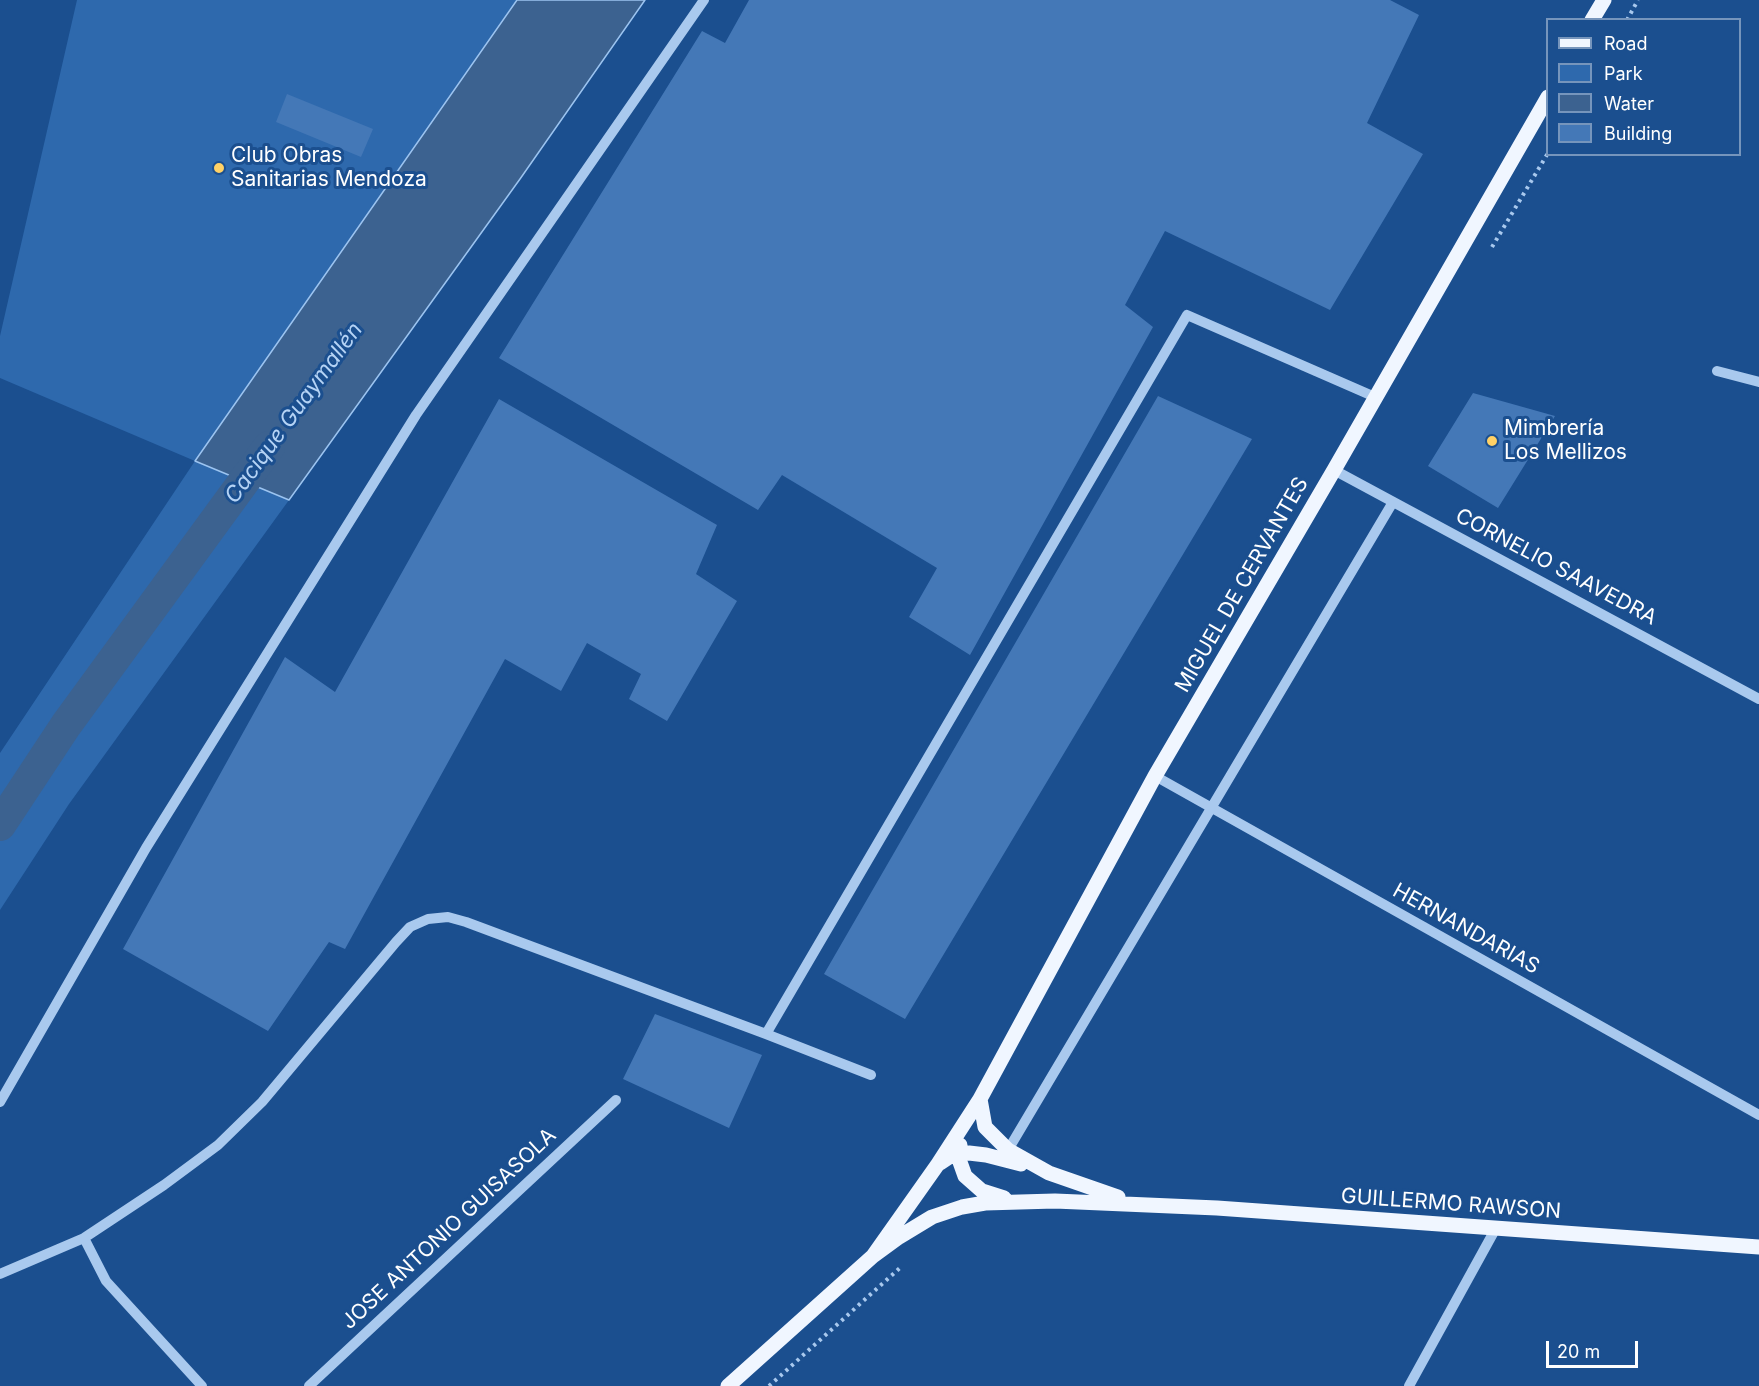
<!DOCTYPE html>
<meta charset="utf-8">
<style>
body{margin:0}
#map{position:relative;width:1759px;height:1386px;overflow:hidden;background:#1b4f8f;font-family:Inter,sans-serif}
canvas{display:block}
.legend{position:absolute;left:1546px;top:18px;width:195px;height:138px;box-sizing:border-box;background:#1b4f8f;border:2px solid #7695bc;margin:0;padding:8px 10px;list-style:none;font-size:18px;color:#fff}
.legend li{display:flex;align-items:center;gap:12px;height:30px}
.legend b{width:30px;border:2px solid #7695bc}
.scale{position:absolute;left:1546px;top:1341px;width:92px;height:27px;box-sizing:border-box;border:3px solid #fff;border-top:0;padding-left:8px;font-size:18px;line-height:21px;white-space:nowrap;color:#fff;-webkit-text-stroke:4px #1b4f8f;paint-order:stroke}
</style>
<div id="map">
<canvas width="1759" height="1386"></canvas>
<ul class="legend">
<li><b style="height:8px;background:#f0f6ff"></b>Road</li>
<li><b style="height:16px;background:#2e69ad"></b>Park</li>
<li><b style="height:16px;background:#3c6290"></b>Water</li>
<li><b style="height:16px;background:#4478b7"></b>Building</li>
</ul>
<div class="scale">20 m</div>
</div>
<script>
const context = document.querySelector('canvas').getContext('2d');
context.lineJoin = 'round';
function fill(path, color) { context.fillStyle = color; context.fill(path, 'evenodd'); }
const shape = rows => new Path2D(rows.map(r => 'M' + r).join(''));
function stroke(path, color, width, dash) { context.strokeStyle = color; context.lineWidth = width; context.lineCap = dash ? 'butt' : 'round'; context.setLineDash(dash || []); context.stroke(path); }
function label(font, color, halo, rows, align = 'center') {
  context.font = font + ' Inter,sans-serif'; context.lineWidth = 6; context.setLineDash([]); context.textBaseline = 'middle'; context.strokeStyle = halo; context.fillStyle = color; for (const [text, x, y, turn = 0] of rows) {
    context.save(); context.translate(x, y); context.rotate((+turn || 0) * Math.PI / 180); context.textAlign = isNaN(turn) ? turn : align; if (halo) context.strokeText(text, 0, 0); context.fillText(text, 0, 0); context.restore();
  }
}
const green = shape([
 [77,0,517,0,196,461,289,500,69,804,0,910,0,753,195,461,0,378,0,336]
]);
const water = shape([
 [517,0,645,0,520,179,289,500,195,461,517,0]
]);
const canal = shape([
 [0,825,66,725,269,447]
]);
const building = shape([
 [749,0,1390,0,1419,15,1367,123,1423,154,1330,310,1165,231,1125,305,1153,327,970,655,909,617,937,568,782,475,758,510,499,358,702,31,725,43],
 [287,94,373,129,361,157,276,122],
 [1473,393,1555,416,1498,508,1428,466],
 [1158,396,1252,439,905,1019,824,974],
 [499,399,717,525,696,574,737,601,667,721,629,699,641,674,587,643,561,691,505,659,345,949,329,942,268,1031,123,949,285,657,335,692],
 [655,1014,762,1055,729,1128,623,1079]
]);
const path = shape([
 [1627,20,1638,0],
 [1492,247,1548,153],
 [769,1386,902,1266]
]);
const minor = shape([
 [1717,371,1759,382],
 [1334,470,1759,699],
 [1155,776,1759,1115],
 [766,1034,1187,315,1375,397],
 [0,1102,146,848,416,415,704,0],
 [1008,1150,1393,502],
 [84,1238,106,1281,202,1386],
 [0,1274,84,1238,164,1185,218,1145,262,1102,396,942,410,927,428,919,448,917,466,922,766,1034,871,1075],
 [309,1386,616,1100],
 [1409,1386,1496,1228]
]);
const major = shape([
 [1592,20,1604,0],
 [980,1099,985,1127,1008,1150,1049,1173,1118,1197],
 [960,1145,960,1162,965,1176,982,1191,1004,1198],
 [940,1163,949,1157,969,1153,986,1155,1021,1164],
 [873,1256,938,1164,980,1099,1155,776,1334,470,1548,97],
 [728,1386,873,1256,899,1237,932,1217,962,1207,985,1203,1055,1201,1217,1208,1759,1247]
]);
const markers = [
 [219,168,6,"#ffd166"],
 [1492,441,6,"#ffd166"]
];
const poiNames = [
 ["Club Obras",231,156],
 ["Sanitarias Mendoza",231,180],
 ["Mimbrería",1504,429],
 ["Los Mellizos",1504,453]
];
const streetNames = [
 ["CORNELIO SAAVEDRA",1556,567,28],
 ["MIGUEL DE CERVANTES",1242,585,-60],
 ["HERNANDARIAS",1466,929,29],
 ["GUILLERMO RAWSON",1451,1204,4],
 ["JOSE ANTONIO GUISASOLA",449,1229,-43]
];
const waterNames = [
 ["Cacique Guaymallén",294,413,-54]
];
fill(green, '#2e69ad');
fill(water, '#3c6290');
stroke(water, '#9cc4f0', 1.5);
stroke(canal, '#3c6290', 32);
fill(building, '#4478b7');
stroke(path, '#a9c9ee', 4, [3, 4.5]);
stroke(minor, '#a9c9ee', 10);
stroke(major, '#f0f6ff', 15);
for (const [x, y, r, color] of markers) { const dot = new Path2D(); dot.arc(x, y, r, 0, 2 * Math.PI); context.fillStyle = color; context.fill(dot); stroke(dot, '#1b4f8f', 2); }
label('21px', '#fff', '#1b4f8f', poiNames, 'left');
label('21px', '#fff', '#1b4f8f', streetNames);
label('italic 22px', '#b5d3f5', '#1b4f8f', waterNames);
</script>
